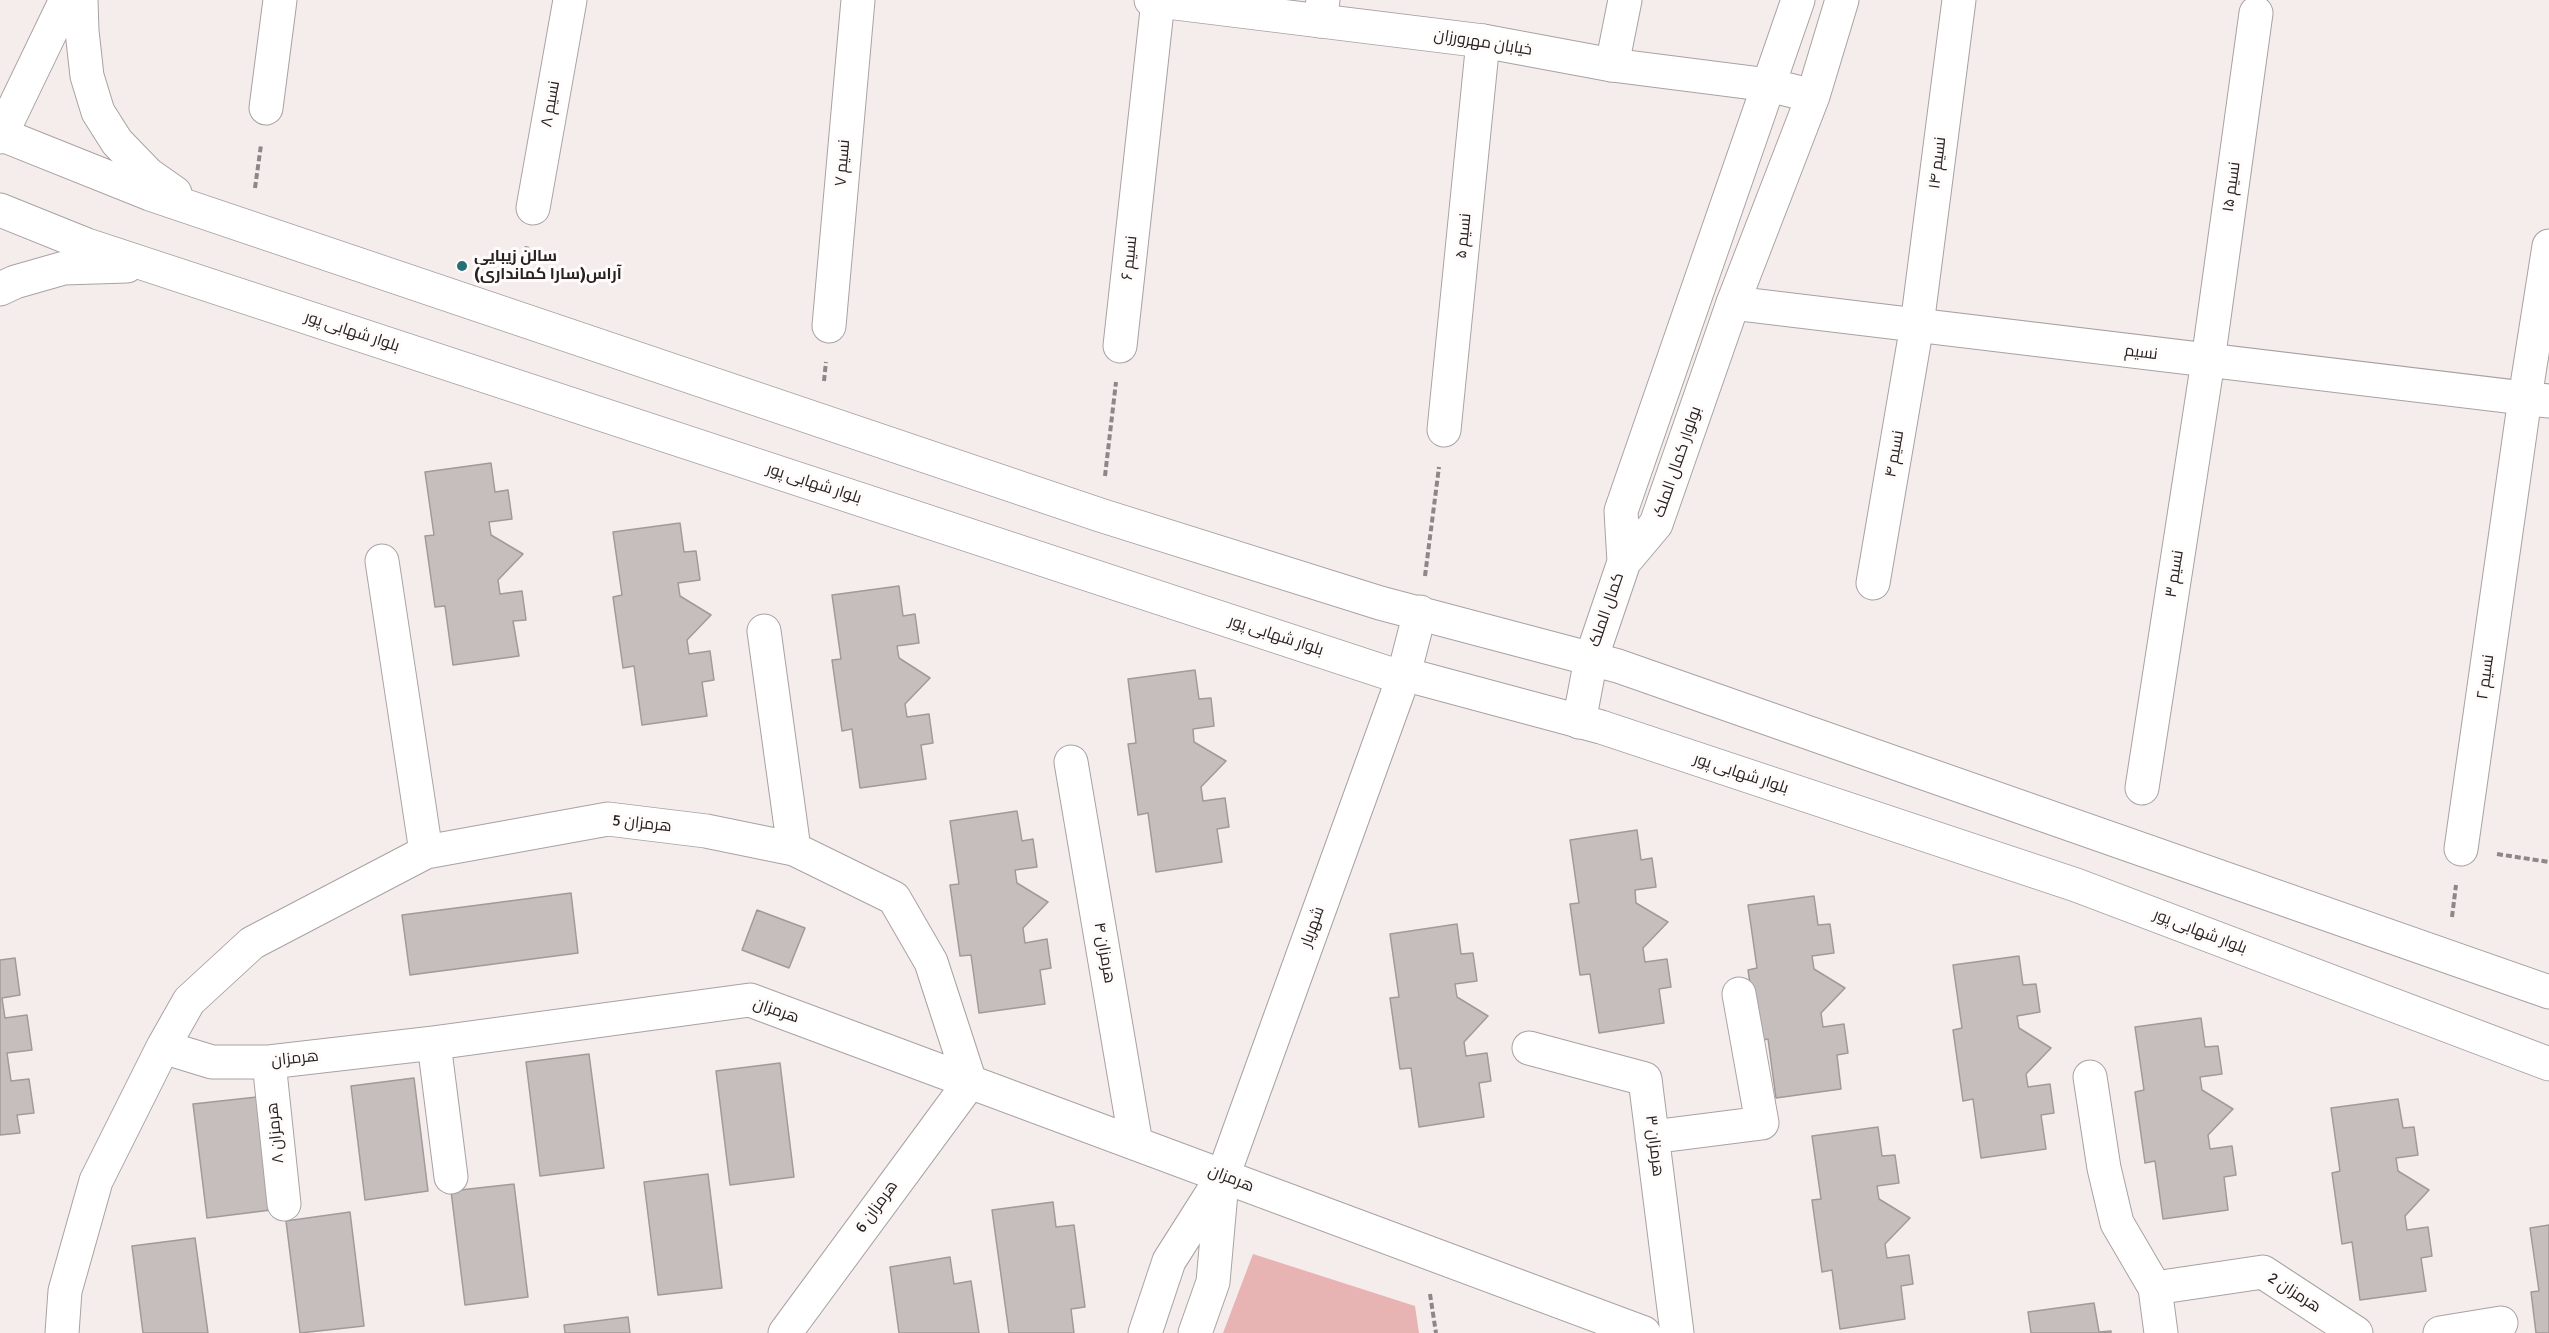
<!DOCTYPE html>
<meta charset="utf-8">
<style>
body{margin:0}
canvas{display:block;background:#f5ecec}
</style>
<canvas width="2549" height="1333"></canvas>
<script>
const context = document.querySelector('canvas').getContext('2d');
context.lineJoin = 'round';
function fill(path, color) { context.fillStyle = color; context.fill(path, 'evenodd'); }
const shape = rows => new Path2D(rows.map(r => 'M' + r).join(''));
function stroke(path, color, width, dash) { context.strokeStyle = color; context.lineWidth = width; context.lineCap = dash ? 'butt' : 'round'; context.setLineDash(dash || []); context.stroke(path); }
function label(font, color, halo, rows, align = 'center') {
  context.font = font + ' Signika,Cairo,sans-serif'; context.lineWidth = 6; context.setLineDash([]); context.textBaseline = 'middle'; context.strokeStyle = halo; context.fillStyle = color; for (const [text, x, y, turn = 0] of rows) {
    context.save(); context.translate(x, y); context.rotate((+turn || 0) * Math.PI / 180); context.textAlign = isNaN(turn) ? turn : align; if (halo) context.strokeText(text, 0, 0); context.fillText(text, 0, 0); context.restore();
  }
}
const green = shape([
 [1253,1254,1415,1306,1419,1333,1223,1333]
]);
const building = shape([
 [491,463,495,492,508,490,512,519,489,522,491,535,523,554,498,580,500,594,522,591,526,620,513,621,519,656,453,665,445,606,435,607,425,536,434,535,425,472,491,463],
 [680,523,684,552,696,551,700,580,678,583,680,596,711,615,687,640,689,654,710,651,714,680,702,682,707,716,642,725,634,666,623,668,613,597,622,595,613,532,680,523],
 [899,586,903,616,915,614,919,643,897,646,899,658,930,678,905,704,907,717,929,714,933,743,921,745,926,779,860,788,852,729,842,731,832,660,841,659,832,595,899,586],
 [1195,670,1199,699,1211,698,1214,726,1193,729,1194,742,1226,761,1201,787,1203,801,1225,798,1229,827,1217,829,1222,862,1156,872,1148,813,1138,815,1128,744,1136,743,1128,679,1195,670],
 [1017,811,1022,841,1033,839,1037,867,1015,870,1017,883,1048,902,1023,928,1025,943,1047,939,1051,968,1040,970,1045,1004,979,1013,971,955,960,956,950,885,959,884,950,821,1017,811],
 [1637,830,1641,860,1652,858,1656,887,1635,890,1636,903,1668,922,1643,948,1645,962,1667,959,1671,987,1659,989,1664,1023,1599,1033,1590,974,1580,975,1570,904,1579,903,1570,840,1637,830],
 [571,893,578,953,410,975,402,915,571,893],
 [1814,896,1818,925,1830,924,1834,953,1812,956,1814,969,1845,988,1821,1013,1823,1027,1844,1024,1848,1053,1837,1055,1841,1089,1776,1098,1768,1039,1758,1041,1748,970,1757,968,1748,905,1814,896],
 [757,910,805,928,789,968,742,950,757,910],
 [1457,924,1461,954,1473,953,1477,981,1455,984,1457,997,1488,1016,1464,1042,1466,1056,1487,1053,1491,1081,1479,1083,1484,1117,1419,1127,1411,1068,1400,1069,1390,998,1399,997,1390,934,1457,924],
 [2019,956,2023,985,2036,984,2040,1012,2017,1016,2019,1028,2051,1048,2026,1074,2028,1087,2050,1084,2054,1113,2041,1115,2046,1149,1981,1158,1973,1099,1963,1101,1953,1030,1962,1028,1953,965,2019,956],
 [15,958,20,995,2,998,5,1018,27,1015,32,1050,7,1053,11,1081,29,1079,34,1113,17,1115,20,1133,0,1135,0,960,15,958],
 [2201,1018,2205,1047,2218,1046,2222,1074,2200,1077,2202,1090,2233,1109,2208,1135,2210,1149,2232,1146,2236,1175,2224,1177,2228,1210,2163,1219,2155,1161,2145,1163,2135,1092,2144,1090,2135,1027,2201,1018],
 [589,1054,604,1168,540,1176,526,1062,589,1054],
 [780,1063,794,1177,730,1185,716,1071,780,1063],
 [414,1078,428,1191,365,1200,351,1086,414,1078],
 [257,1097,271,1210,207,1218,193,1104,257,1097],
 [2398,1099,2403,1128,2414,1127,2418,1155,2396,1158,2398,1171,2429,1190,2405,1216,2407,1230,2428,1227,2432,1256,2421,1258,2426,1291,2360,1300,2352,1242,2342,1244,2332,1173,2340,1171,2331,1108,2398,1099],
 [1878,1127,1882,1156,1895,1155,1899,1183,1877,1186,1879,1199,1910,1218,1885,1244,1887,1258,1909,1255,1913,1284,1901,1286,1905,1319,1840,1329,1832,1270,1822,1272,1812,1200,1821,1199,1812,1136,1878,1127],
 [708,1174,722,1288,658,1295,644,1182,708,1174],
 [514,1184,528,1297,465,1305,451,1191,514,1184],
 [1053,1202,1056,1227,1074,1225,1085,1307,1071,1309,1074,1333,1009,1333,992,1210,1053,1202],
 [350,1212,364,1326,300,1333,286,1221,350,1212],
 [2549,1225,2549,1333,2536,1333,2531,1292,2539,1291,2530,1228,2549,1225],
 [195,1238,208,1333,143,1333,132,1246,195,1238],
 [950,1257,954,1284,971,1281,979,1333,899,1333,890,1267,950,1257],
 [2094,1303,2099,1332,2111,1331,2111,1333,2031,1333,2028,1312,2094,1303],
 [628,1317,630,1333,565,1333,564,1325,628,1317]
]);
const path = shape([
 [255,188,261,145],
 [522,279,527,245],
 [824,381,826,362],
 [1105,476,1116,382],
 [1425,576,1439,467],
 [2497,854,2549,862],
 [2452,917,2456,885],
 [1430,1294,1436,1333]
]);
const minor = shape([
 [1320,21,1323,0],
 [1612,65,1625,0],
 [266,108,280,0],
 [533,208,570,0],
 [1733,303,2549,401],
 [829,326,858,0],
 [1120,346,1158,1],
 [1444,430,1483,41],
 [382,561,426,852],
 [1873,583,1917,325,1959,0],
 [764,631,794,849],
 [1071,762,1136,1144],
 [2142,788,2208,361,2256,13],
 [2461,849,2525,398,2549,246],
 [434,1043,451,1177],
 [163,1047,189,1001,252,943,426,852,608,819,706,831,794,849,894,898,931,962,970,1082,785,1333],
 [1529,1048,1645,1079,1677,1333],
 [269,1062,284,1204],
 [2090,1077,2104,1168,2117,1223,2155,1288,2161,1333],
 [1652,1137,1762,1123,1739,994],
 [2155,1288,2263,1272,2356,1333],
 [62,1333,65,1291,96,1181,163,1047,212,1062,269,1062,434,1043,750,1000,1644,1333],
 [1145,1333,1169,1261,1223,1176,1403,678],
 [1195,1333,1213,1282,1222,1181],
 [2440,1333,2501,1323]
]);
const tertiary = shape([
 [1151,0,1483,41,1612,65,1769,85,1813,96],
 [1624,562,1621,511,1798,0],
 [1579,722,1591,659,1624,562,1656,524,1733,303,1813,96,1842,0]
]);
const secondary = shape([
 [81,0,82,31,87,76,98,112,117,142,148,174,175,193],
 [0,134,150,194,1100,515,1380,603,1618,666,2549,992],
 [0,137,66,0],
 [0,210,87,245,1403,678,1415,677,1601,727,2076,885,2549,1064],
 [0,289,15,282,64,268,127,266],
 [1403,678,1420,612]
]);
const markers = [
 [462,266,6,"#257075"]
];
const streetNames = [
 ["خیابان مهرورزان",1483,43,9],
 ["نسیم ۸",551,104,-80],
 ["نسیم ۷",843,163,-85],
 ["نسیم ۱۴",1938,163,-83],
 ["نسیم ۱۵",2232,187,-82],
 ["نسیم ۵",1464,236,-84],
 ["نسیم ۶",1130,258,-84],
 ["بلوار شهابی پور",352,332,18],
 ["نسیم",2141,353,7],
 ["نسیم ۴",1895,454,-80],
 ["بولوار کمال الملک",1678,462,-71],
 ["بلوار شهابی پور",814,484,18],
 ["نسیم ۳",2175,574,-81],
 ["کمال الملک",1607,610,-71],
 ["بلوار شهابی پور",1276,636,18],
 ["نسیم ۲",2486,677,-82],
 ["بلوار شهابی پور",1741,774,18],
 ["هرمزان 5",642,824,6],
 ["شهریار",1313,927,-70],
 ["بلوار شهابی پور",2200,932,21],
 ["هرمزان ۴",1104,953,80],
 ["هرمزان",776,1011,19],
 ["هرمزان",295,1059,-6],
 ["هرمزان ۸",276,1133,-96],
 ["هرمزان ۳",1654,1146,83],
 ["هرمزان",1231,1179,21],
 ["هرمزان 6",877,1207,-54],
 ["هرمزان 2",2294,1293,33]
];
const poiNames = [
 ["سالن زیبایی",474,257],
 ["آراس(سارا کمانداری)",474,275]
];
fill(green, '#e8b4b3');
fill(building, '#c6bdbd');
stroke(building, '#a29999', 1.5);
stroke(minor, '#aaa2a2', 35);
stroke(tertiary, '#aaa2a2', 35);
stroke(secondary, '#aaa2a2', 35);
stroke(path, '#8e8787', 4, [6, 3]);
stroke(minor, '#fff', 33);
stroke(tertiary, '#fff', 33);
stroke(secondary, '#fff', 33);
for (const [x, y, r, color] of markers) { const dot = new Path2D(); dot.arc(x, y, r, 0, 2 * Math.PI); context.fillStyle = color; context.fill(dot); stroke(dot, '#fffbfb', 2); }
label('16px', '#262222', '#fffbfb', streetNames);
label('bold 16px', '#262222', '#fffbfb', poiNames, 'left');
</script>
